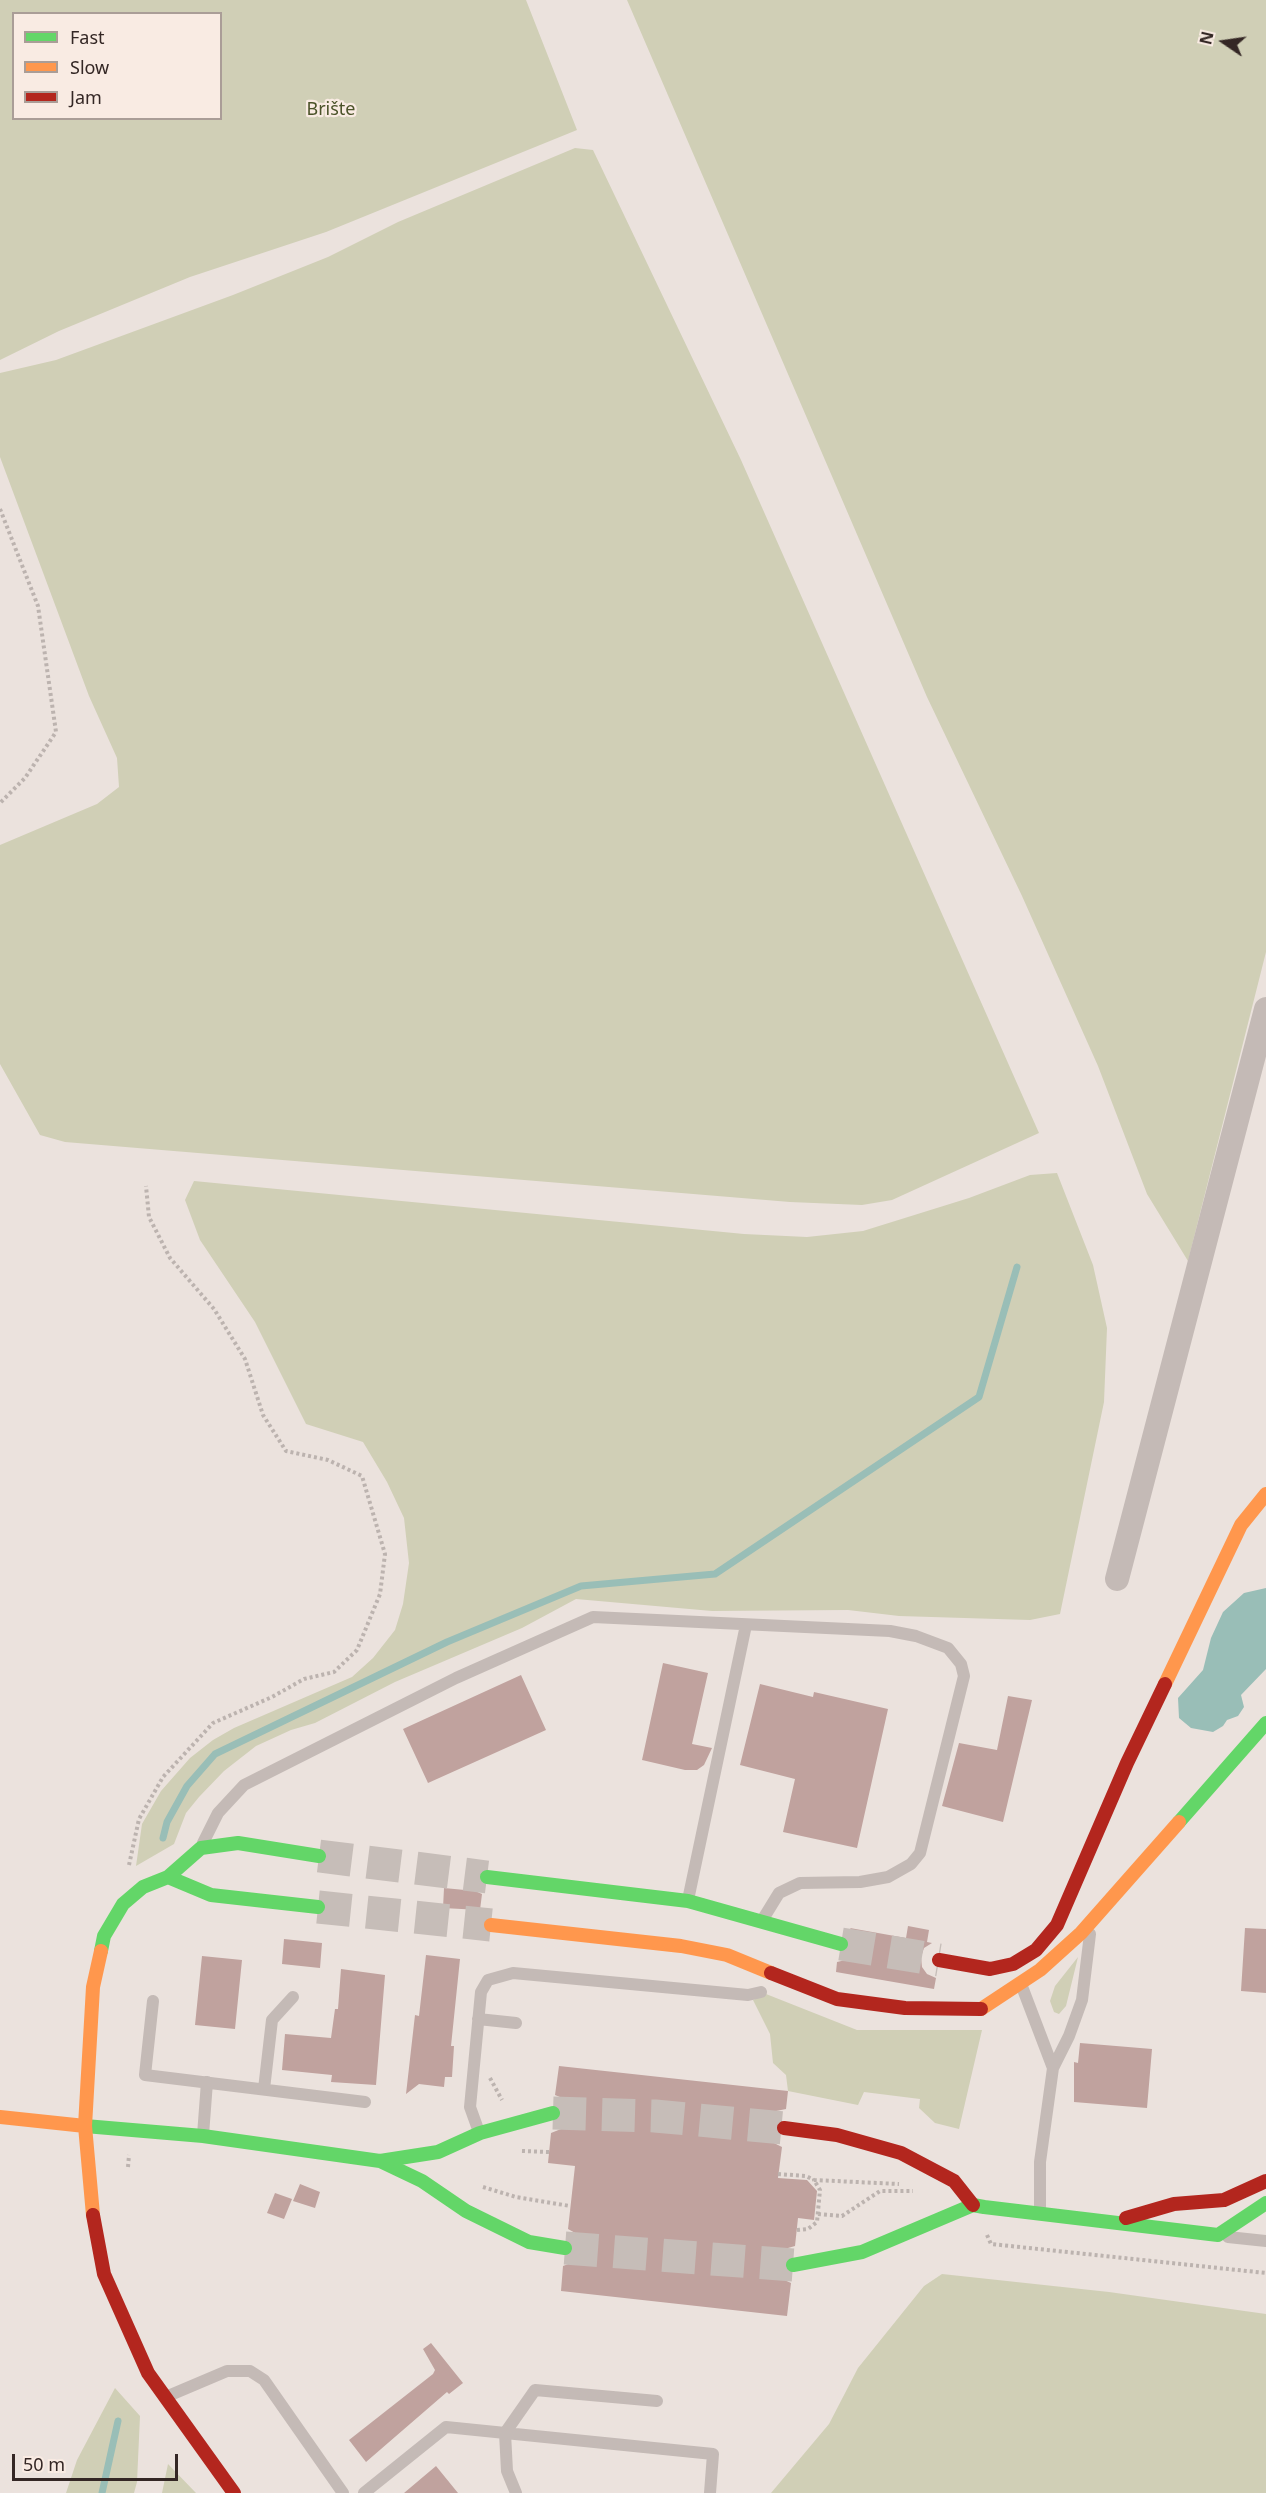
<!DOCTYPE html>
<meta charset="utf-8">
<style>
body{margin:0}
#map{position:relative;width:1266px;height:2493px;overflow:hidden;background:#ebe2dd;font-family:"Noto Sans",sans-serif}
canvas{display:block}
.legend{position:absolute;left:12px;top:12px;width:210px;height:108px;box-sizing:border-box;background:#f9ebe3;border:2px solid #aa9d97;margin:0;padding:8px 10px;list-style:none;font-size:18px;color:#342725}
.legend li{display:flex;align-items:center;gap:12px;height:30px}
.legend b{width:30px;border:2px solid #aa9d97}
.north{position:absolute;left:1194px;top:12px;width:60px;height:60px;-webkit-text-stroke:4px #f9ebe3;paint-order:stroke;rotate:283deg;font-size:16px;font-weight:700;line-height:24px;text-align:center;color:#342725}
.north::after{content:'';display:block;margin:auto;width:21px;height:27px;background:#342725;clip-path:polygon(50% 0,100% 100%,50% 72%,0 100%)}
.scale{position:absolute;left:12px;top:2454px;width:166px;height:27px;box-sizing:border-box;border:3px solid #342725;border-top:0;padding-left:8px;font-size:18px;line-height:21px;white-space:nowrap;color:#342725;-webkit-text-stroke:4px #f9ebe3;paint-order:stroke}
</style>
<div id="map">
<canvas width="1266" height="2493"></canvas>
<ul class="legend">
<li><b style="height:8px;background:#63d668"></b>Fast</li>
<li><b style="height:8px;background:#ff974d"></b>Slow</li>
<li><b style="height:8px;background:#b3261e"></b>Jam</li>
</ul>
<div class="north">N</div>
<div class="scale">50 m</div>
</div>
<script>
const context = document.querySelector('canvas').getContext('2d');
context.lineJoin = 'round';
function fill(path, color) { context.fillStyle = color; context.fill(path, 'evenodd'); }
const shape = rows => new Path2D(rows.map(r => 'M' + r).join(''));
function stroke(path, color, width, dash) { context.strokeStyle = color; context.lineWidth = width; context.lineCap = dash ? 'butt' : 'round'; context.setLineDash(dash || []); context.stroke(path); }
function label(font, color, halo, rows, align = 'center') {
  context.font = font + ' "Noto Sans",sans-serif'; context.lineWidth = 4.5; context.setLineDash([]); context.textBaseline = 'middle'; context.strokeStyle = halo; context.fillStyle = color; for (const [text, x, y, turn = 0] of rows) {
    context.save(); context.translate(x, y); context.rotate((+turn || 0) * Math.PI / 180); context.textAlign = isNaN(turn) ? turn : align; if (halo) context.strokeText(text, 0, 0); context.fillText(text, 0, 0); context.restore();
  }
}
const green = shape([
 [0,0,526,0,577,130,326,232,190,277,59,331,0,360],
 [14,14,220,14,220,118,14,118],
 [627,0,1266,0,1266,952,1188,1261,1147,1194,1098,1066,1022,896,927,697],
 [575,148,593,150,741,460,1039,1133,892,1200,862,1205,790,1202,65,1142,40,1135,0,1064,0,845,97,804,119,787,117,758,89,696,0,457,0,373,56,360,233,295,328,257,398,222],
 [1057,1173,1093,1265,1107,1328,1104,1402,1060,1614,1030,1620,899,1616,848,1610,712,1611,576,1599,522,1628,395,1682,315,1723,291,1730,256,1746,224,1771,199,1797,186,1813,174,1844,136,1866,142,1824,161,1791,190,1758,213,1740,234,1728,352,1677,373,1658,395,1630,403,1604,409,1563,404,1518,387,1482,363,1442,306,1424,255,1322,200,1240,185,1200,194,1181,744,1234,807,1237,863,1231,969,1198,1030,1175],
 [1078,1957,1066,2006,1059,2014,1054,2012,1050,2001,1055,1986],
 [766,1994,857,2030,982,2030,959,2129,935,2123,919,2108,920,2099,864,2092,858,2105,788,2091,786,2075,773,2063,770,2034,753,2000],
 [942,2274,1109,2292,1266,2314,1266,2493,771,2493,829,2424,858,2368,924,2286],
 [115,2388,140,2416,137,2482,134,2493,66,2493,77,2460],
 [168,2464,196,2493,162,2493]
]);
const water = shape([
 [1266,1588,1266,1669,1241,1695,1244,1707,1238,1716,1227,1720,1223,1726,1213,1732,1191,1728,1179,1718,1178,1698,1203,1670,1211,1638,1223,1612,1244,1593]
]);
const stream = shape([
 [163,1838,167,1822,187,1786,215,1754,447,1642,581,1586,715,1574,979,1397,1017,1267],
 [102,2493,118,2421]
]);
const building = shape([
 [663,1663,708,1673,692,1744,712,1748,704,1765,697,1770,685,1770,642,1760],
 [521,1675,546,1730,428,1783,403,1729],
 [760,1684,813,1697,814,1692,888,1709,857,1848,783,1832,795,1779,740,1765],
 [1008,1696,1032,1700,1003,1822,942,1806,959,1743,997,1750],
 [444,1888,475,1891,482,1894,480,1910,443,1908],
 [908,1926,929,1930,927,1942,932,1943,924,1948,921,1957,922,1967,927,1974,936,1978,934,1989,836,1972,837,1962,854,1958,859,1950,859,1939,850,1928,906,1938],
 [1245,1928,1266,1929,1266,1993,1241,1991],
 [284,1939,322,1943,320,1968,282,1964],
 [426,1955,460,1959,451,2046,454,2046,452,2077,445,2077,444,2087,419,2084,406,2094,415,2015,419,2016],
 [202,1956,242,1960,235,2029,195,2025],
 [341,1969,385,1975,376,2085,331,2082,332,2075,282,2070,285,2034,331,2038,335,2009,338,2009],
 [1080,2043,1152,2049,1147,2108,1074,2102,1074,2062,1078,2063],
 [559,2066,788,2091,786,2109,776,2111,770,2116,765,2126,767,2135,772,2142,782,2147,778,2178,807,2180,817,2191,814,2220,798,2218,795,2246,781,2250,775,2259,775,2269,778,2277,791,2283,787,2316,561,2291,563,2266,579,2260,584,2250,583,2242,577,2234,568,2229,575,2166,548,2163,551,2133,566,2127,571,2117,571,2109,567,2100,555,2095],
 [300,2184,320,2192,315,2208,293,2201],
 [275,2193,292,2199,284,2219,267,2213],
 [431,2343,463,2383,449,2394,447,2392,366,2462,349,2440,433,2374,435,2370,423,2349],
 [436,2466,458,2493,404,2493]
]);
const primaryTunnel = shape([
 [319,1856,487,1877],
 [318,1907,491,1925],
 [841,1944,939,1960],
 [553,2113,655,2116,784,2128],
 [565,2248,793,2265]
]);
const path = shape([
 [0,509,38,606,56,732,25,778,0,803],
 [129,1865,139,1819,163,1777,213,1723,272,1697,304,1679,334,1672,357,1650,380,1594,385,1554,362,1476,328,1460,286,1451,263,1415,245,1359,214,1309,170,1258,149,1217,146,1186],
 [490,2078,502,2100],
 [522,2151,549,2152],
 [128,2167,129,2155],
 [778,2174,806,2176,814,2180],
 [483,2187,516,2197,570,2206],
 [818,2214,842,2216,880,2191,913,2191],
 [797,2230,808,2229,817,2222,820,2190,814,2180,899,2184],
 [987,2235,991,2244,1266,2273]
]);
const lane = shape([
 [203,1843,218,1813,244,1785,456,1678,593,1617,890,1631,916,1636,948,1648,961,1664,964,1676,920,1853,911,1864,888,1877,860,1882,800,1883,779,1893,763,1919],
 [688,1900,746,1625],
 [1021,1984,1053,2068,1040,2162,1040,2212],
 [153,2001,145,2075,365,2102],
 [478,2019,516,2023],
 [1053,2068,1069,2036,1082,2000,1090,1934],
 [264,2089,272,2020,293,1997],
 [479,2132,470,2107,481,1992,488,1980,513,1973,748,1995,761,1992],
 [203,2135,207,2082],
 [1228,2237,1266,2241],
 [168,2396,227,2371,250,2371,264,2380,343,2493],
 [364,2493,446,2427,713,2454,710,2493],
 [516,2493,507,2471,505,2433,535,2390,657,2401]
]);
const street = shape([
 [1117,1579,1266,1009]
]);
const fast = shape([
 [1179,1822,1266,1723],
 [168,1877,211,1895,318,1907],
 [487,1877,688,1901,841,1944],
 [101,1951,104,1936,123,1904,143,1887,168,1877,201,1848,238,1843,319,1856],
 [85,2126,203,2136,380,2161,438,2152,480,2133,553,2113],
 [380,2161,422,2181,466,2211,529,2242,565,2248],
 [984,2207,1218,2235,1266,2203],
 [793,2265,862,2252,973,2205,984,2207]
]);
const slow = shape([
 [1165,1684,1241,1525,1266,1494],
 [491,1925,681,1946,727,1955,771,1973],
 [981,2009,1040,1970,1081,1933,1179,1822],
 [0,2117,85,2126],
 [93,2215,85,2126,93,1987,101,1951]
]);
const jam = shape([
 [939,1960,990,1969],
 [990,1969,1013,1964,1036,1950,1057,1925,1127,1763,1165,1684],
 [771,1973,837,1999,905,2008,981,2009],
 [784,2128,837,2135,901,2153,954,2181,973,2205],
 [93,2215,104,2274,148,2373,234,2493],
 [1126,2218,1174,2204,1224,2200,1266,2181]
]);
const parkNames = [
 ["Brište",331,110]
];
fill(green, '#d0cfb6');
fill(water, '#99beb7');
stroke(stream, '#99beb7', 7);
fill(building, '#c0a29e');
stroke(primaryTunnel, '#c6bdb8', 33, [33, 16]);
stroke(path, '#bcb3af', 4, [3, 3]);
stroke(lane, '#c4bab6', 12);
stroke(street, '#c4bab6', 24);
stroke(fast, '#63d668', 14);
stroke(slow, '#ff974d', 14);
stroke(jam, '#b3261e', 14);
label('18px', '#4b5329', '#f9ebe3', parkNames);
</script>
